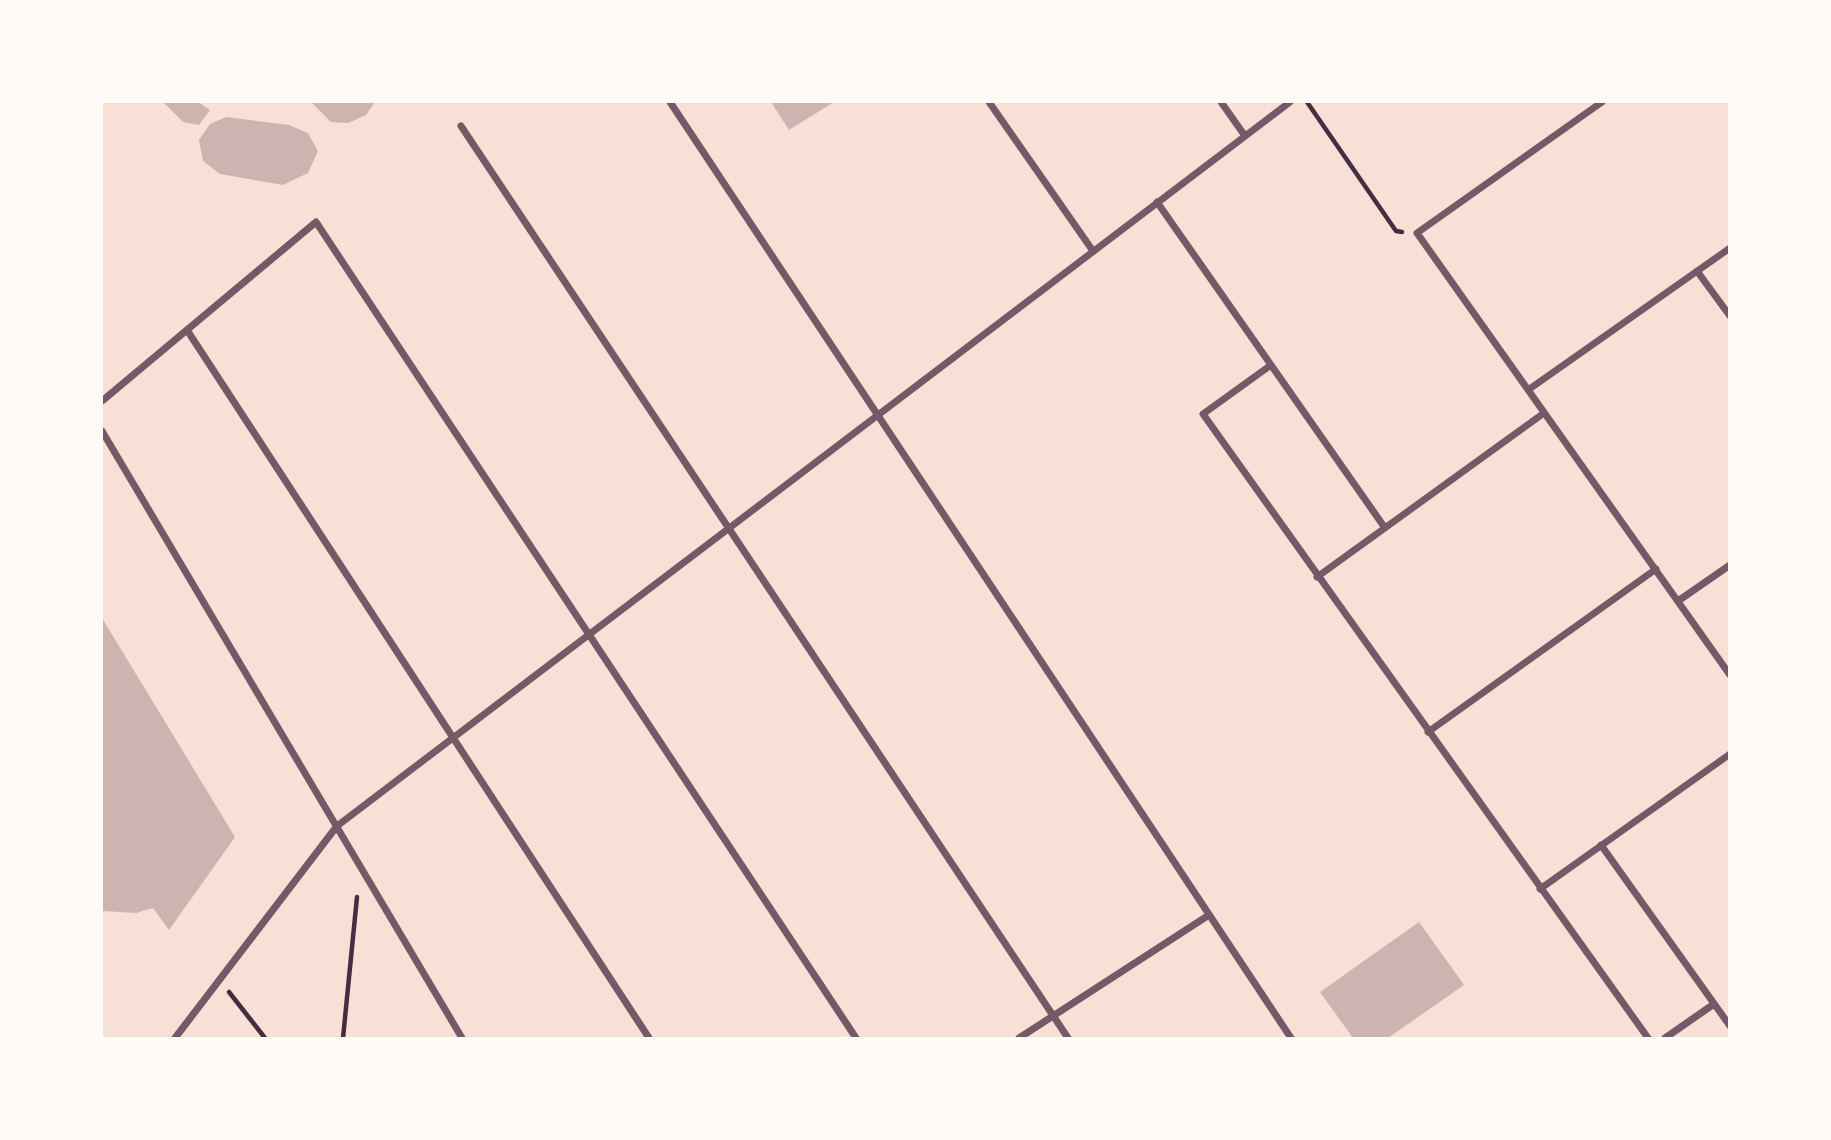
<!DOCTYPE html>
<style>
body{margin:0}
#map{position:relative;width:1831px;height:1140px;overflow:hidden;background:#f7e1d7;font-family:Ubuntu,sans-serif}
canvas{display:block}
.frame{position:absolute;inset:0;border:103px solid #fffaf5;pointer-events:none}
</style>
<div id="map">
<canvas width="1831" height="1140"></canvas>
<div class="frame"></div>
</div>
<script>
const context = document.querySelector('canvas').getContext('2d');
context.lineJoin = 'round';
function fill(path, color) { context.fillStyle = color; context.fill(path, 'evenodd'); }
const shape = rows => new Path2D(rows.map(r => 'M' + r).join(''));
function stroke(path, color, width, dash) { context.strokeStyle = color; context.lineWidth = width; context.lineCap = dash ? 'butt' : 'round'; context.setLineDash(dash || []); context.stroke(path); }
const building = shape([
 [163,102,198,102,210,110,199,125,183,122],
 [311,102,375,102,366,115,348,123,331,122],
 [771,102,834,102,789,130],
 [226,117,289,125,308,133,318,151,308,173,283,185,220,174,203,161,199,140,210,124],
 [102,618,235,837,169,930,153,908,136,913,102,911],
 [1419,922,1464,985,1388,1038,1353,1038,1320,992]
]);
const path = shape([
 [1307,102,1396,231,1402,232],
 [229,992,265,1038],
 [343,1038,357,897]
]);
const minor = shape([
 [670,102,1291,1038],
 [989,102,1093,251],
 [1221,102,1245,136],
 [1602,102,1417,233,1730,675],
 [461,126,1068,1038],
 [1157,202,1385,528],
 [1697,271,1730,316],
 [187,330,649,1038],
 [1271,365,1203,414,1648,1038],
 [1528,390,1730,248],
 [102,401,316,222,856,1038],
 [102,431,462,1038],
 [1317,577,1544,413],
 [1678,601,1730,565],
 [1428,732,1656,569],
 [1601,845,1730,1026],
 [1540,889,1730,754],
 [175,1038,337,826,1290,102],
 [1019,1038,1209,915],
 [1665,1038,1714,1004]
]);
fill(building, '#ccb4b1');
stroke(path, '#4a2c40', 4.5);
stroke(minor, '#755966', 7);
</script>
